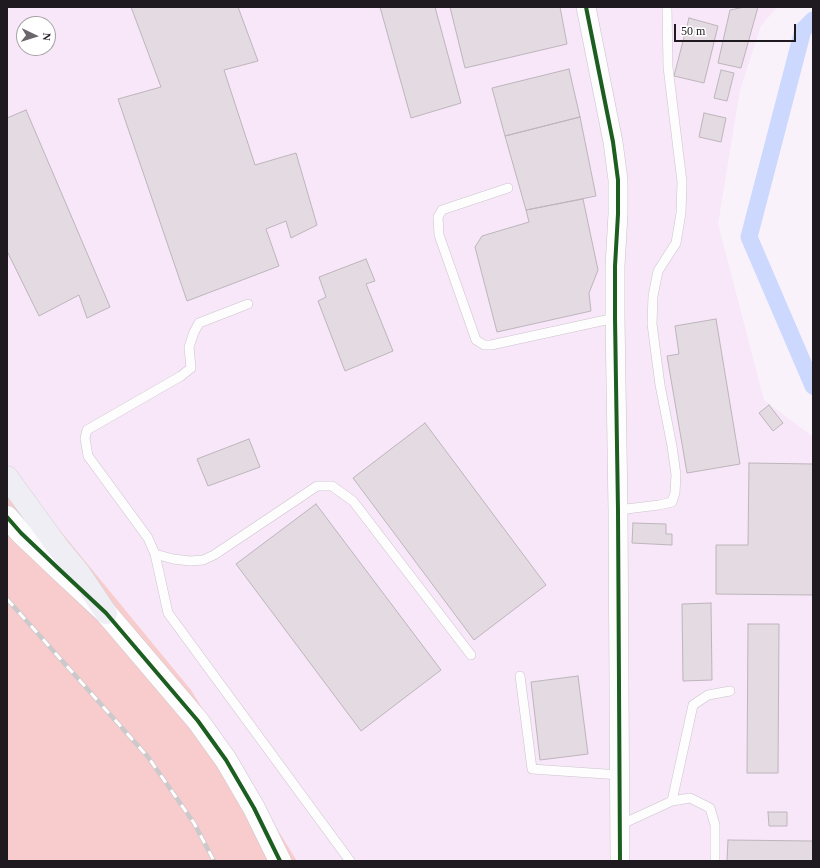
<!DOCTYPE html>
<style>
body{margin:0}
#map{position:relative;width:820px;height:868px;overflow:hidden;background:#f9f2fa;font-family:"Times New Roman",serif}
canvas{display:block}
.frame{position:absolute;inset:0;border:8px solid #1f1920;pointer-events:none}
.north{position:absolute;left:16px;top:16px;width:40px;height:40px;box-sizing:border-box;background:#fff;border:1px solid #a5a3a6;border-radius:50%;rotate:94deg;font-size:11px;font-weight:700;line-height:16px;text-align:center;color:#1f1920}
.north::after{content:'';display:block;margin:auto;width:14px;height:18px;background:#6b656c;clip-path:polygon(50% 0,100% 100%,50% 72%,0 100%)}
.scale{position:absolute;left:674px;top:24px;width:122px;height:18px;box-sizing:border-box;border:2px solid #1f1920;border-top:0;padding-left:5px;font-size:12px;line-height:14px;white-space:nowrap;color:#1f1920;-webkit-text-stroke:3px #fff;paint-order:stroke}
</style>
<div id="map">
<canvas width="820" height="868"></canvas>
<div class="frame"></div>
<div class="north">N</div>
<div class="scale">50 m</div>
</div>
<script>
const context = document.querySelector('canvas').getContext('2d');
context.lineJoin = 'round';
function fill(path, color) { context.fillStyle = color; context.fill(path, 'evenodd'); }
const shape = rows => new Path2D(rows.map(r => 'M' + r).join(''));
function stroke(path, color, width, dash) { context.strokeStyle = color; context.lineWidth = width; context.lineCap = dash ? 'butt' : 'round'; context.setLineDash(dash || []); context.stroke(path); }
const built = shape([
 [7,7,777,7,761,26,740,90,718,224,764,400,813,437,813,861,297,861,191,690,7,466],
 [24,24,48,24,48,48,24,48]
]);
const green = shape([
 [7,466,191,690,297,861,7,861]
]);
const canal = shape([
 [813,20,803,30,749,237,813,386]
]);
const building = shape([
 [131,7,238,7,258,61,224,70,255,165,296,153,317,225,291,238,286,221,266,229,279,266,187,301,118,99,161,87,131,7],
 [380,7,435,7,461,103,411,118,380,7],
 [450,7,560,7,567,44,465,68,450,7],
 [745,7,758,7,741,68,718,63,730,10,745,7],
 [689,18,718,26,704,83,674,76,689,18],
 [569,69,580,117,505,136,492,88,569,69],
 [721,70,734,73,727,101,714,98,721,70],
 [26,110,110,307,87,318,79,295,39,316,7,251,7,118,26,110],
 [704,113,726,118,721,142,699,137,704,113],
 [580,117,596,196,526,210,505,136,580,117],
 [583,199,598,270,589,293,591,311,497,332,475,247,482,236,529,222,526,210,583,199],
 [366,259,375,281,366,284,393,351,345,371,318,301,326,297,319,277,366,259],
 [716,319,740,464,687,473,667,356,679,354,675,326,716,319],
 [769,405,783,423,773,431,759,413,769,405],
 [425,423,546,585,474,640,353,478,425,423],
 [249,439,260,467,208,486,197,459,249,439],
 [749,463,813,464,813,595,716,594,716,545,748,545,749,463],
 [316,504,441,670,361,731,236,564,316,504],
 [633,523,666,524,666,534,672,534,672,545,632,543,633,523],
 [711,603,712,680,683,681,682,604,711,603],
 [748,624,779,624,778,773,747,773,748,624],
 [578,676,588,754,540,760,531,682,578,676],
 [768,812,787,812,787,826,769,826,768,812],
 [728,840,813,841,813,861,727,861,728,840]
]);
const lane = shape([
 [508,188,442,210,438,217,439,235,476,340,484,345,491,345,615,318],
 [248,304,199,323,194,332,189,347,191,368,181,376,87,430,85,438,88,456,148,538,155,554,168,613,350,861],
 [618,510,659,505,672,502,675,493,676,475,672,446,660,385,652,324,653,296,658,271,676,243,681,213,682,182,668,67,667,7],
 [155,554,173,559,190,561,203,560,214,555,317,486,332,486,353,501,471,655],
 [520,676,532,769,620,775],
 [672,801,690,798,710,808,715,825,715,861],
 [620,825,672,801,693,705,708,695,730,691]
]);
const street = shape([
 [586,7,613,142,618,180,618,214,615,266,615,318,618,510,620,861]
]);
const secondary = shape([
 [7,517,21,533,61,571,106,613,198,721,226,760,254,808,280,861]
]);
const highway = shape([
 [7,477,57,546,80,574,106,613]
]);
const rail = shape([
 [7,599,148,757,194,823,214,861]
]);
const cycleway = shape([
 [586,7,613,142,618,180,618,214,615,266,615,318,618,510,620,861],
 [7,517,21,533,61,571,106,613,198,721,226,760,254,808,280,861]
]);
fill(built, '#f7e7f8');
fill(green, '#f8cccd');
stroke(canal, '#ccd8fe', 17);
fill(building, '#e3dbe1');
stroke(building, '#beb6bc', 1);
stroke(lane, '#cbc4cb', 10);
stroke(street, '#cbc4cb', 20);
stroke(secondary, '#cbc4cb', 23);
stroke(highway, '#d4d1d5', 23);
stroke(lane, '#fefdfe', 9);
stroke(street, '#fefdfe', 19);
stroke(secondary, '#fefdfe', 22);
stroke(highway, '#f0eef5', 22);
stroke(rail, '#cbc9cb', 4.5);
stroke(rail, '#fff', 3, [9]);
stroke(cycleway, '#1b5e20', 4);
</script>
